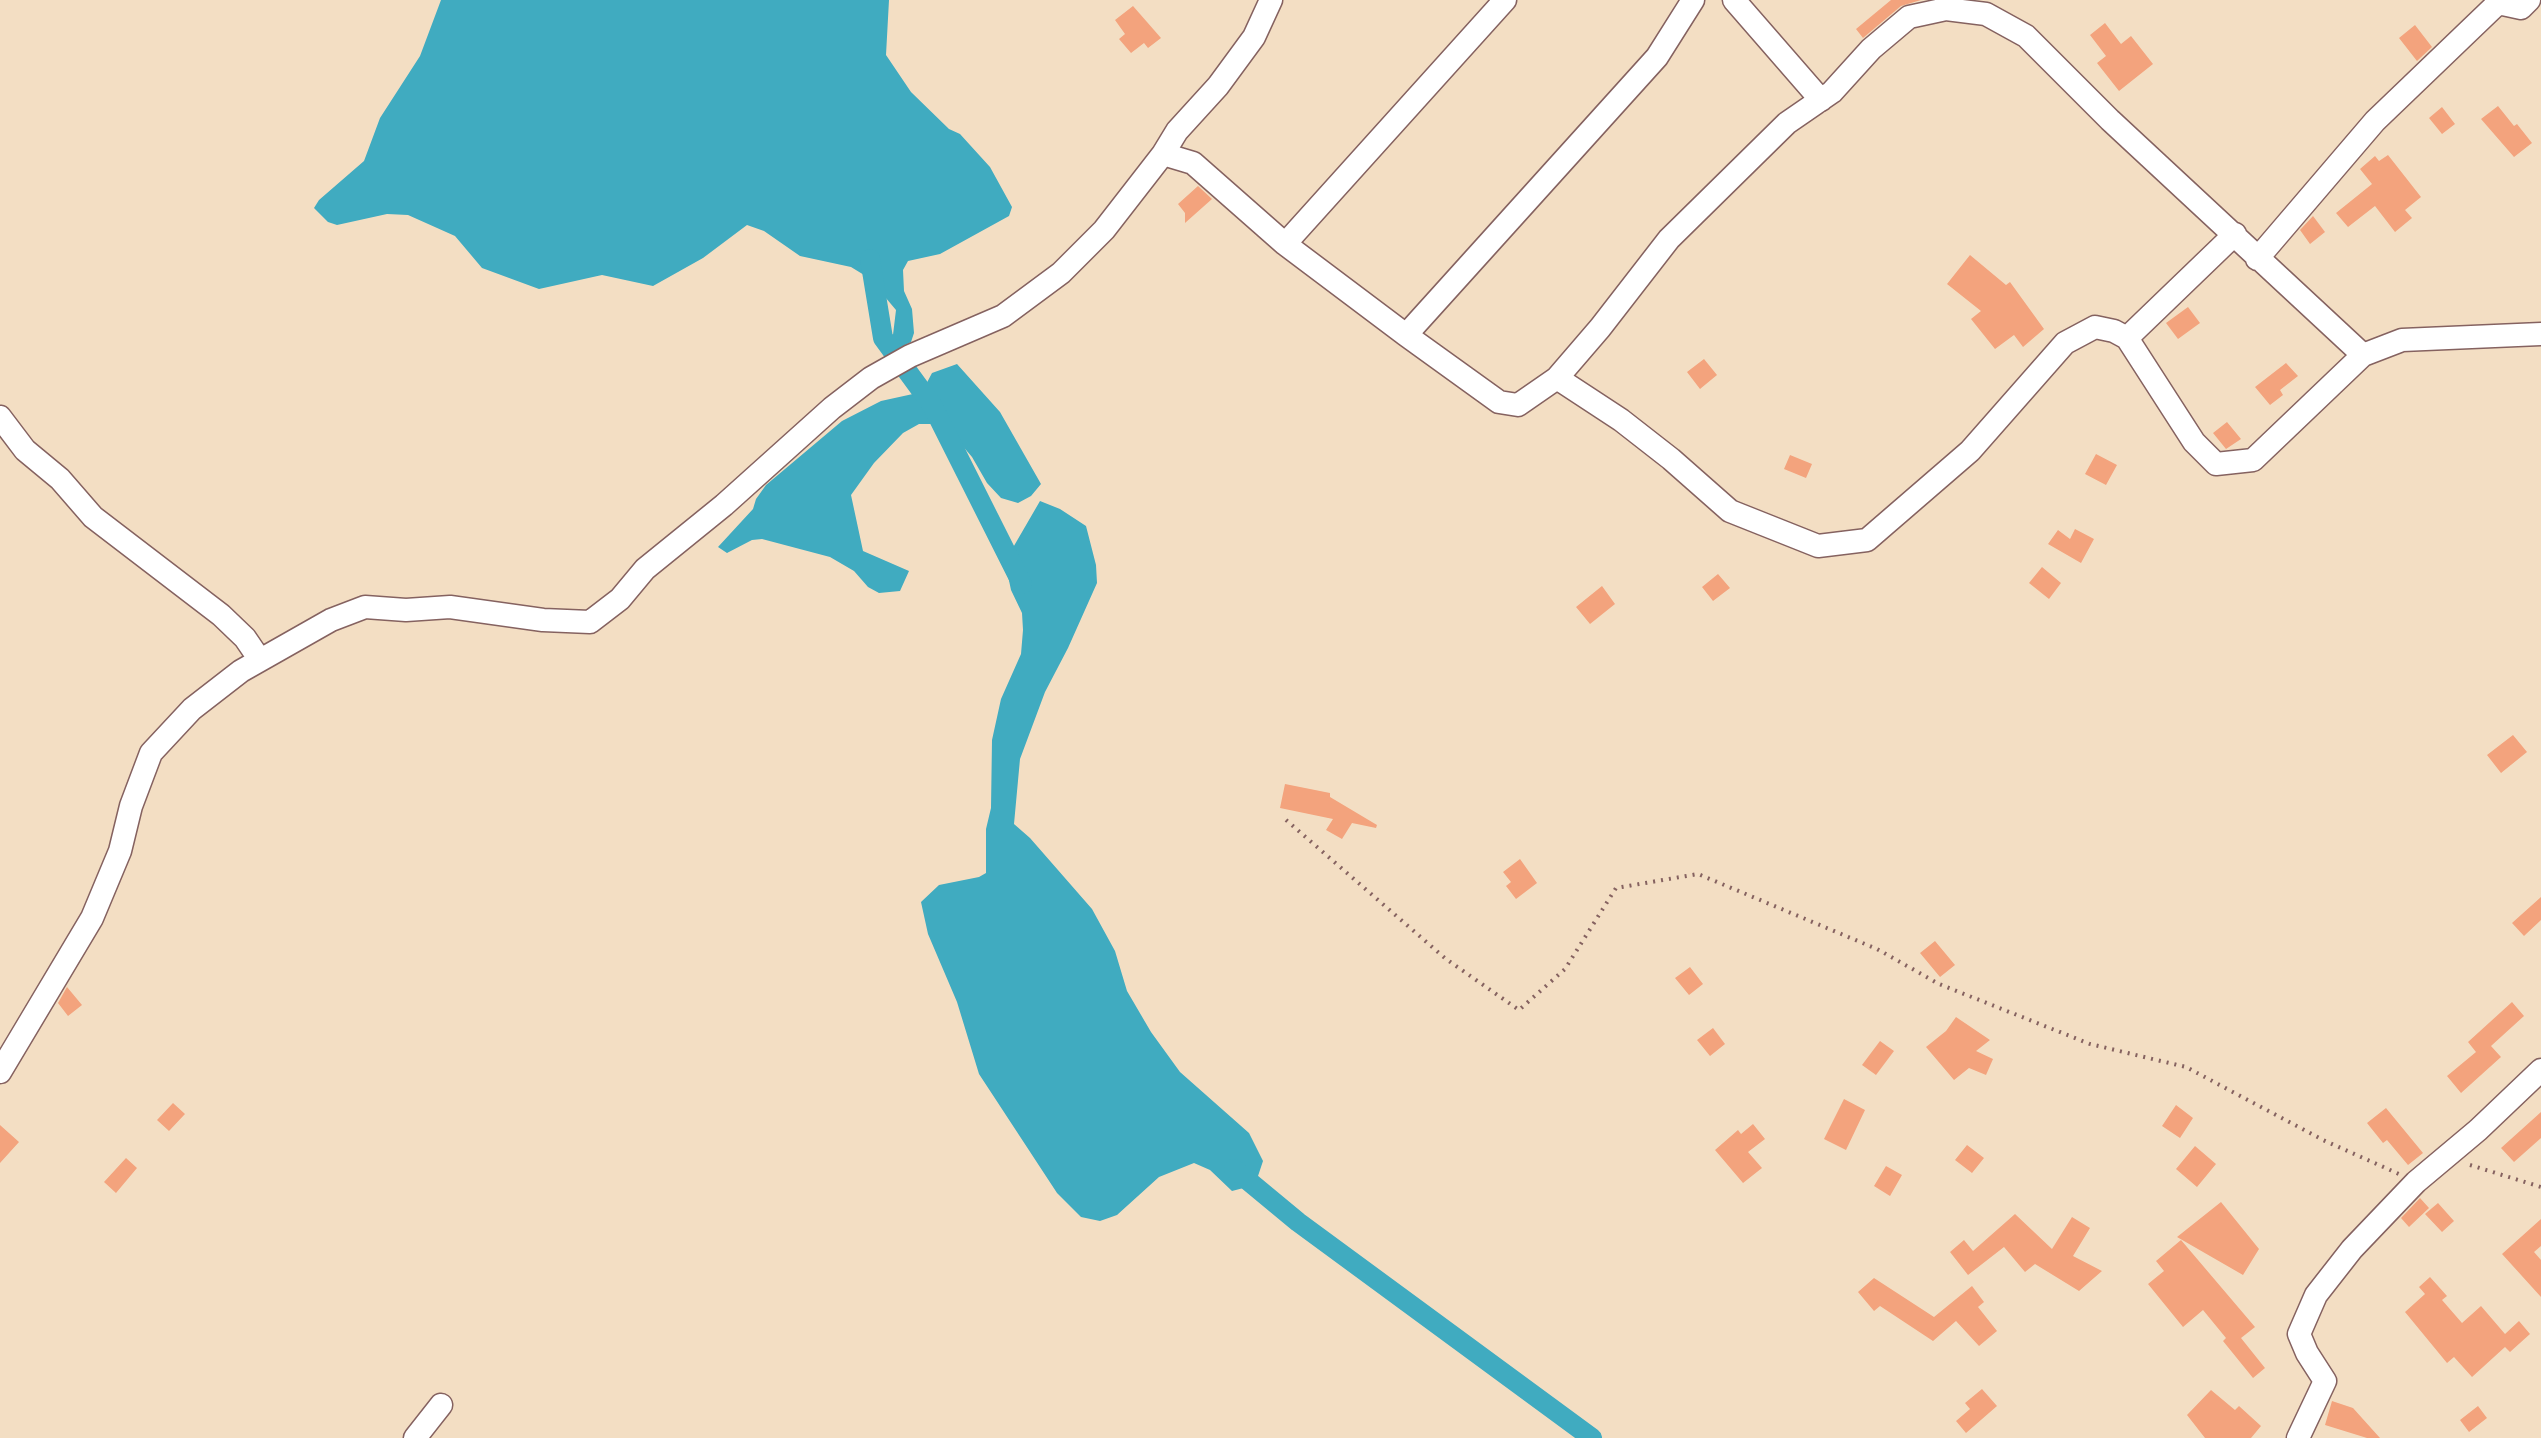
<!DOCTYPE html>
<style>
body{margin:0}
canvas{display:block;background:#f3dec3}
</style>
<canvas width="2541" height="1438"></canvas>
<script>
const context = document.querySelector('canvas').getContext('2d');
context.lineJoin = 'round';
function fill(path, color) { context.fillStyle = color; context.fill(path, 'evenodd'); }
const shape = rows => new Path2D(rows.map(r => 'M' + r).join(''));
function stroke(path, color, width, dash) { context.strokeStyle = color; context.lineWidth = width; context.lineCap = dash ? 'butt' : 'round'; context.setLineDash(dash || []); context.stroke(path); }
const water = shape([
 [441,0,889,0,886,55,911,92,949,129,960,134,990,167,1012,207,1009,216,940,254,908,261,903,270,904,291,912,309,914,333,911,342,901,347,892,343,896,310,869,278,851,267,800,256,764,231,747,225,703,258,653,286,602,275,539,289,482,268,455,236,408,215,387,214,337,225,328,222,314,208,319,200,364,161,380,118,420,56],
 [957,364,1000,412,1041,484,1031,496,1018,503,1001,498,987,483,972,457,955,437,940,424,919,424,903,433,874,463,851,495,863,551,909,571,900,591,879,593,868,587,854,571,830,557,762,539,752,540,727,553,718,547,753,509,756,499,766,485,842,421,881,401,922,392,932,373],
 [1040,501,1060,509,1086,526,1096,565,1097,583,1068,648,1045,692,1020,759,1014,824,1030,838,1092,909,1115,951,1127,991,1151,1032,1180,1072,1249,1133,1263,1161,1255,1185,1232,1191,1210,1170,1194,1163,1159,1177,1117,1215,1100,1221,1081,1217,1057,1193,979,1074,957,1002,928,934,921,902,939,885,979,877,986,873,986,829,991,808,992,740,1001,699,1021,654,1023,630,1022,613,1011,590,1007,571,1011,551]
]);
const canal = shape([
 [870,259,883,338,932,405,1022,584],
 [1234,1169,1298,1222,1592,1438]
]);
const building = shape([
 [1891,0,1921,0,1901,6,1863,38,1856,29],
 [1133,6,1161,38,1148,48,1144,43,1131,53,1119,39,1125,34,1115,20],
 [2105,23,2121,44,2131,36,2153,64,2119,91,2097,63,2106,56,2090,35],
 [2415,25,2432,47,2417,61,2399,38],
 [2498,106,2514,126,2517,124,2532,143,2514,157,2481,119],
 [2442,107,2455,124,2442,134,2429,118],
 [2388,155,2421,197,2405,210,2412,218,2395,232,2375,206,2348,227,2336,213,2372,184,2360,169,2375,156,2379,161],
 [1198,186,1212,199,1185,223,1185,213,1178,204],
 [2313,216,2325,232,2310,244,2300,230],
 [1970,255,2006,285,2010,282,2044,329,2023,347,2014,335,1995,349,1971,319,1981,311,1947,284],
 [2188,307,2200,323,2178,339,2166,323],
 [1704,359,1717,375,1700,389,1687,372],
 [2286,363,2298,376,2280,390,2283,395,2270,405,2255,387],
 [2227,422,2241,439,2226,449,2213,433],
 [2096,454,2117,465,2106,485,2085,474],
 [1790,455,1812,464,1806,478,1784,469],
 [2075,529,2094,539,2081,563,2048,544,2058,530,2070,539],
 [2042,567,2061,583,2049,599,2029,583],
 [1718,574,1730,588,1713,601,1702,587],
 [1602,586,1615,604,1590,624,1576,607],
 [2513,735,2527,752,2501,773,2487,755],
 [1285,784,1330,793,1330,797,1377,825,1376,828,1352,823,1342,839,1326,830,1333,819,1280,808],
 [1520,859,1537,883,1516,899,1506,886,1511,882,1503,872],
 [2541,897,2541,920,2524,936,2512,923],
 [1935,941,1955,965,1940,977,1920,953],
 [1690,967,1703,984,1689,995,1675,978],
 [67,987,82,1005,68,1016,58,1003],
 [2512,1002,2524,1016,2491,1046,2501,1057,2461,1093,2447,1076,2476,1052,2468,1042],
 [1956,1017,1990,1040,1976,1051,1993,1059,1986,1075,1969,1068,1954,1080,1926,1047,1946,1031],
 [1713,1028,1725,1044,1710,1056,1697,1040],
 [1880,1041,1894,1051,1876,1075,1862,1065],
 [1844,1099,1865,1110,1846,1150,1824,1139],
 [173,1103,185,1114,169,1131,157,1120],
 [2176,1105,2193,1118,2180,1138,2162,1126],
 [2386,1108,2423,1153,2408,1165,2387,1140,2383,1143,2367,1123],
 [2541,1112,2541,1138,2514,1162,2501,1148],
 [1753,1124,1765,1139,1748,1152,1762,1168,1743,1183,1715,1150,1738,1130,1741,1134],
 [0,1125,19,1142,0,1163],
 [1967,1145,1984,1158,1972,1173,1955,1160],
 [2195,1146,2216,1164,2197,1187,2176,1169],
 [126,1158,137,1168,116,1193,104,1182],
 [1886,1166,1902,1175,1890,1196,1874,1186],
 [2420,1198,2429,1208,2409,1227,2401,1218],
 [2221,1202,2259,1249,2243,1275,2177,1237],
 [2438,1203,2454,1221,2442,1232,2425,1214],
 [2015,1214,2052,1249,2072,1217,2090,1228,2073,1256,2102,1271,2079,1291,2035,1264,2025,1272,2004,1247,1968,1275,1950,1252,1964,1240,1973,1251],
 [2541,1219,2541,1246,2534,1252,2541,1260,2541,1297,2502,1254],
 [2181,1240,2255,1327,2241,1338,2265,1368,2253,1378,2223,1341,2226,1338,2203,1310,2183,1327,2148,1284,2164,1271,2156,1261],
 [2430,1277,2447,1296,2442,1300,2462,1323,2481,1306,2505,1334,2519,1321,2530,1334,2510,1352,2505,1347,2472,1377,2454,1357,2447,1363,2405,1312,2425,1294,2419,1287],
 [1874,1278,1934,1317,1972,1286,1984,1302,1978,1307,1997,1331,1979,1346,1956,1321,1933,1341,1880,1306,1874,1311,1858,1292],
 [1982,1389,1997,1406,1966,1433,1956,1421,1970,1409,1965,1403],
 [2211,1390,2235,1410,2239,1406,2261,1426,2251,1438,2205,1438,2187,1415],
 [2332,1401,2353,1408,2380,1438,2367,1438,2325,1425],
 [2478,1406,2487,1418,2469,1432,2460,1420]
]);
const path = shape([
 [1286,820,1446,959,1519,1010,1565,969,1616,888,1698,874,1877,949,1939,984,2090,1044,2186,1067,2323,1140,2399,1174],
 [2470,1165,2541,1187]
]);
const minor = shape([
 [1734,0,1821,100],
 [1163,154,1177,131,1218,86,1254,37,1271,0],
 [1285,244,1505,0],
 [2257,259,2375,121,2498,3,2521,8,2529,0],
 [1406,335,1657,57,1693,0],
 [2127,338,2235,234],
 [1557,378,1621,420,1671,459,1730,511,1818,546,1867,540,1970,451,2065,343,2095,327,2114,331,2127,338,2194,442,2216,464,2253,460,2363,355,2402,340,2541,334],
 [0,417,25,450,60,479,93,517,221,615,245,638,260,660],
 [0,1072,92,918,120,851,131,806,151,753,192,709,241,671,331,620,365,607,406,610,450,607,543,620,590,622,620,599,645,569,724,505,832,408,871,378,910,356,1003,316,1061,273,1104,230,1163,154,1193,163,1285,244,1406,335,1499,402,1518,405,1557,378,1600,328,1669,239,1787,123,1832,92,1871,49,1909,17,1946,9,1986,14,2026,36,2110,120,2363,355],
 [415,1438,441,1405],
 [2298,1438,2325,1381,2307,1353,2299,1334,2316,1295,2352,1249,2416,1182,2478,1130,2541,1070]
]);
fill(water, '#40abc0');
stroke(canal, '#40abc0', 20);
fill(building, '#f3a37d');
stroke(minor, '#856260', 25);
stroke(path, '#856260', 4, [2, 6]);
stroke(minor, '#fff', 22);
</script>
